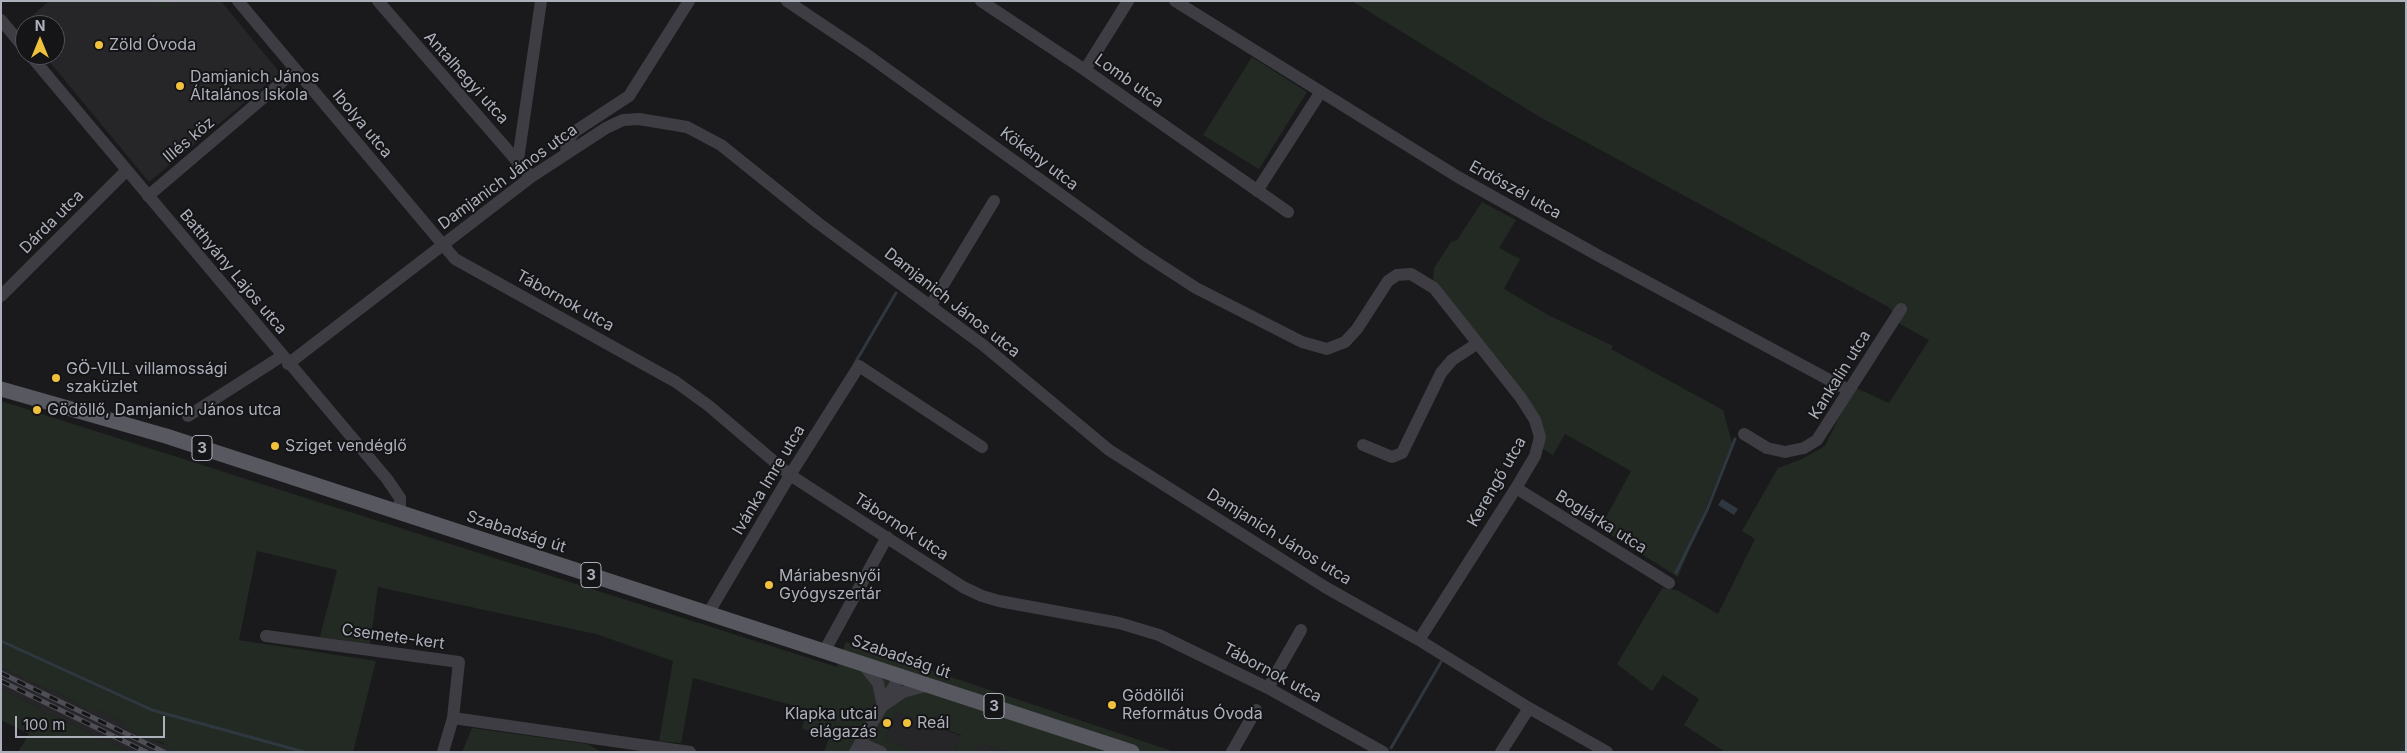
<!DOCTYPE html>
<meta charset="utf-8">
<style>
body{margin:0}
#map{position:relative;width:2407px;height:753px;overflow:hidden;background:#1a1a1c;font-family:Inter,sans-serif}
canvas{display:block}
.frame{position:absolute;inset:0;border:2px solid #acb0bb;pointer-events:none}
.north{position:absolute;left:15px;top:15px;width:50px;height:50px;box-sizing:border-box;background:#151517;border:1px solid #515359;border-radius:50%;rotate:0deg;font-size:14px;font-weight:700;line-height:20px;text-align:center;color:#acb0bb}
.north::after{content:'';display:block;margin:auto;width:18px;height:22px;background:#f1c13d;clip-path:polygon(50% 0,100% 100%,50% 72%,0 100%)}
.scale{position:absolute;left:15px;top:716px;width:150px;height:22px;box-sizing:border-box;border:2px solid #acb0bb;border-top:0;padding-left:6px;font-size:15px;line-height:18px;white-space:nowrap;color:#acb0bb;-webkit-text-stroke:4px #151517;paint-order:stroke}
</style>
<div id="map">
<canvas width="2407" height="753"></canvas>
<div class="frame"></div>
<div class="north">N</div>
<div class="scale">100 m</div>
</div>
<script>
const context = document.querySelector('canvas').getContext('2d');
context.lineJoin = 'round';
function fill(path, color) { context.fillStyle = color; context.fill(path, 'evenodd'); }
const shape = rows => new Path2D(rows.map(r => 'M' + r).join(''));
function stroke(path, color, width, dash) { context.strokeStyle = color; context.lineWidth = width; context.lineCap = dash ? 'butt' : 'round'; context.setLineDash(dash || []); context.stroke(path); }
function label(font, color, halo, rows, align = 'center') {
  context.font = font + ' Inter,sans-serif'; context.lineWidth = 4; context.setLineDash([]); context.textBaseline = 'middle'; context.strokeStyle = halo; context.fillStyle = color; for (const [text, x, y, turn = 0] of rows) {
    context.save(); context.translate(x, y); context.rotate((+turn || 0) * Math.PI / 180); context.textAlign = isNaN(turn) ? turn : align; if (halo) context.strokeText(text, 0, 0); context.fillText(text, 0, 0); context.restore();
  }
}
const built = shape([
 [49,1,221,1,280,73,149,182,44,55,55,55,55,25,25,25,25,32,20,26],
 [1,667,48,690,55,691,88,710,98,710,123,722,150,740,167,745,175,752,129,752,109,742,102,742,88,732,54,716,42,714,39,708,1,689],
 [896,711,961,736,956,752,919,752,885,740],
 [980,743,1008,752,977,752]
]);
const green = shape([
 [156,1,176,1,164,11],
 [1352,1,2406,1,2406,752,1725,752,1684,725,1699,699,1663,675,1652,691,1617,664,1662,588,1677,590,1718,614,1755,539,1742,531,1778,468,1802,459,1825,446,1854,387,1889,403,1929,340,1900,324,1890,308,1538,116],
 [1252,57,1307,92,1259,169,1203,135],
 [1482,202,1516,220,1499,248,1520,259,1504,289,1550,316,1613,346,1611,349,1723,410,1732,443,1678,577,1600,528,1631,471,1565,434,1553,455,1543,449,1540,418,1433,283,1434,268,1451,242,1457,240],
 [1,401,837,667,846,642,1175,752,1008,752,980,743,977,752,956,752,961,735,896,712,885,740,919,752,824,752,830,735,802,729,806,709,693,678,681,743,659,741,673,661,596,634,378,587,370,644,320,637,337,570,257,551,239,640,376,661,353,752,175,752,162,742,150,740,129,730,123,722,98,710,88,710,55,691,48,690,1,667],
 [1,689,39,708,43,714,54,716,88,732,102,742,109,742,129,752,18,752,29,734,1,720],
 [472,728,587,744,602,752,462,752]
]);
const water = shape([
 [1722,499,1738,509,1734,515,1718,505]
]);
const stream = shape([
 [855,363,896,293],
 [1676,573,1707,510,1735,439],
 [1,641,152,710,304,752],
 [1391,748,1441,662]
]);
const minor = shape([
 [238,1,455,259,676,382,709,406,790,475,963,587,982,596,999,601,1119,623,1159,635,1268,688,1383,752],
 [378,1,531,177],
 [787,1,866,54,1142,253,1196,288,1302,342,1327,349,1345,342,1357,329,1388,281,1397,275,1411,274,1434,288,1521,398,1535,420,1540,437,1535,456,1516,488,1419,640],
 [981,1,1085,70,1288,212],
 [1175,1,1458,177,1599,256,1848,390],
 [1,20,25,49],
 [30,55,387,479,400,498,400,514],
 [1085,70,1128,1],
 [566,153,567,142,574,132,629,96,689,1],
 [518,160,541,1],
 [1257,191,1320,93],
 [148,196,296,70],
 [1,296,126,171],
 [931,305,994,201],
 [288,364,531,177,606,128,623,120,639,119,687,127,721,145,818,223,983,345,1109,450,1325,587,1419,640,1529,708,1607,752],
 [188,416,282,356],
 [1744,434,1767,448,1785,452,1804,448,1817,440,1901,309],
 [1363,445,1392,457,1402,453,1441,373,1452,360,1478,343],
 [1516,488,1669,583],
 [709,612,790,475,859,366,982,447],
 [266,636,459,662,453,718],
 [825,650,887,537],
 [862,663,878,683,883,706],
 [1268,688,1301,630],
 [887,703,903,692,929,685],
 [860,743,881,752],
 [443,752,453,718,690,752],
 [855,752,900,676],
 [1232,752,1256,710],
 [1501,752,1529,708]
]);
const major = shape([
 [1,389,166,436,1132,752]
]);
const rail = shape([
 [1,673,164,752],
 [1,681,146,752]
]);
const markers = [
 [99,45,5,"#f1c13d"],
 [180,86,5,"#f1c13d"],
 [56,378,5,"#f1c13d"],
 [37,410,5,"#f1c13d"],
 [275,446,5,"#f1c13d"],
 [769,585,5,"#f1c13d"],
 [1112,705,5,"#f1c13d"],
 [887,723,5,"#f1c13d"],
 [907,723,5,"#f1c13d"]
];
const shields = [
 [202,448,20],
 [591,575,20],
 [994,706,20]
];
const shieldNames = [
 ["3",202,448],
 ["3",591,575],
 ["3",994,706]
];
const poiNames = [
 ["Zöld Óvoda",109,45],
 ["Damjanich János",190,77],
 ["Általános Iskola",190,95],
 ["GÖ-VILL villamossági",66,369],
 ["szaküzlet",66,387],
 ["Gödöllő, Damjanich János utca",47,410],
 ["Sziget vendéglő",285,446],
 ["Máriabesnyői",779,576],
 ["Gyógyszertár",779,594],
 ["Gödöllői",1122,696],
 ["Református Óvoda",1122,714],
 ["Klapka utcai",877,714,"right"],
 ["elágazás",877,732,"right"],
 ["Reál",917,723]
];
const streetNames = [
 ["Antalhegyi utca",466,78,48],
 ["Lomb utca",1129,81,35],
 ["Ibolya utca",362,124,50],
 ["Illés köz",189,140,-40],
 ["Kökény utca",1039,159,37],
 ["Damjanich János utca",508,177,-36],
 ["Erdőszél utca",1515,190,29],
 ["Dárda utca",52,222,-45],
 ["Batthyány Lajos utca",233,272,50],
 ["Tábornok utca",565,301,29],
 ["Damjanich János utca",952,303,38],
 ["Kankalin utca",1840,375,-58],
 ["Ivánka Imre utca",769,480,-59],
 ["Kerengő utca",1497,482,-60],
 ["Boglárka utca",1601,522,32],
 ["Tábornok utca",901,527,33],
 ["Szabadság út",516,532,18],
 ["Damjanich János utca",1279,537,32],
 ["Csemete-kert",393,637,8],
 ["Szabadság út",901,657,19],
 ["Tábornok utca",1272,673,28]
];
fill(built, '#262629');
fill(green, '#222a23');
fill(water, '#2f3840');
stroke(stream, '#2f3840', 3);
stroke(minor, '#3d3d43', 12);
stroke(major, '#575860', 15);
stroke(rail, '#4e4f56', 5);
stroke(rail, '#151517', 3, [9]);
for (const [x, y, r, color] of markers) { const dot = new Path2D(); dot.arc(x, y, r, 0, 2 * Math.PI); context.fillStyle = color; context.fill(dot); stroke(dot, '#151517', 2); }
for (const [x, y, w] of shields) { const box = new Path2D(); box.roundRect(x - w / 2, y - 12.5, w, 25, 4); context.fillStyle = '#151517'; context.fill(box); stroke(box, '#acb0bb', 1); }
label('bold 15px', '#acb0bb', null, shieldNames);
label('16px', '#acb0bb', '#151517', poiNames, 'left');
label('16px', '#acb0bb', '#151517', streetNames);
</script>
